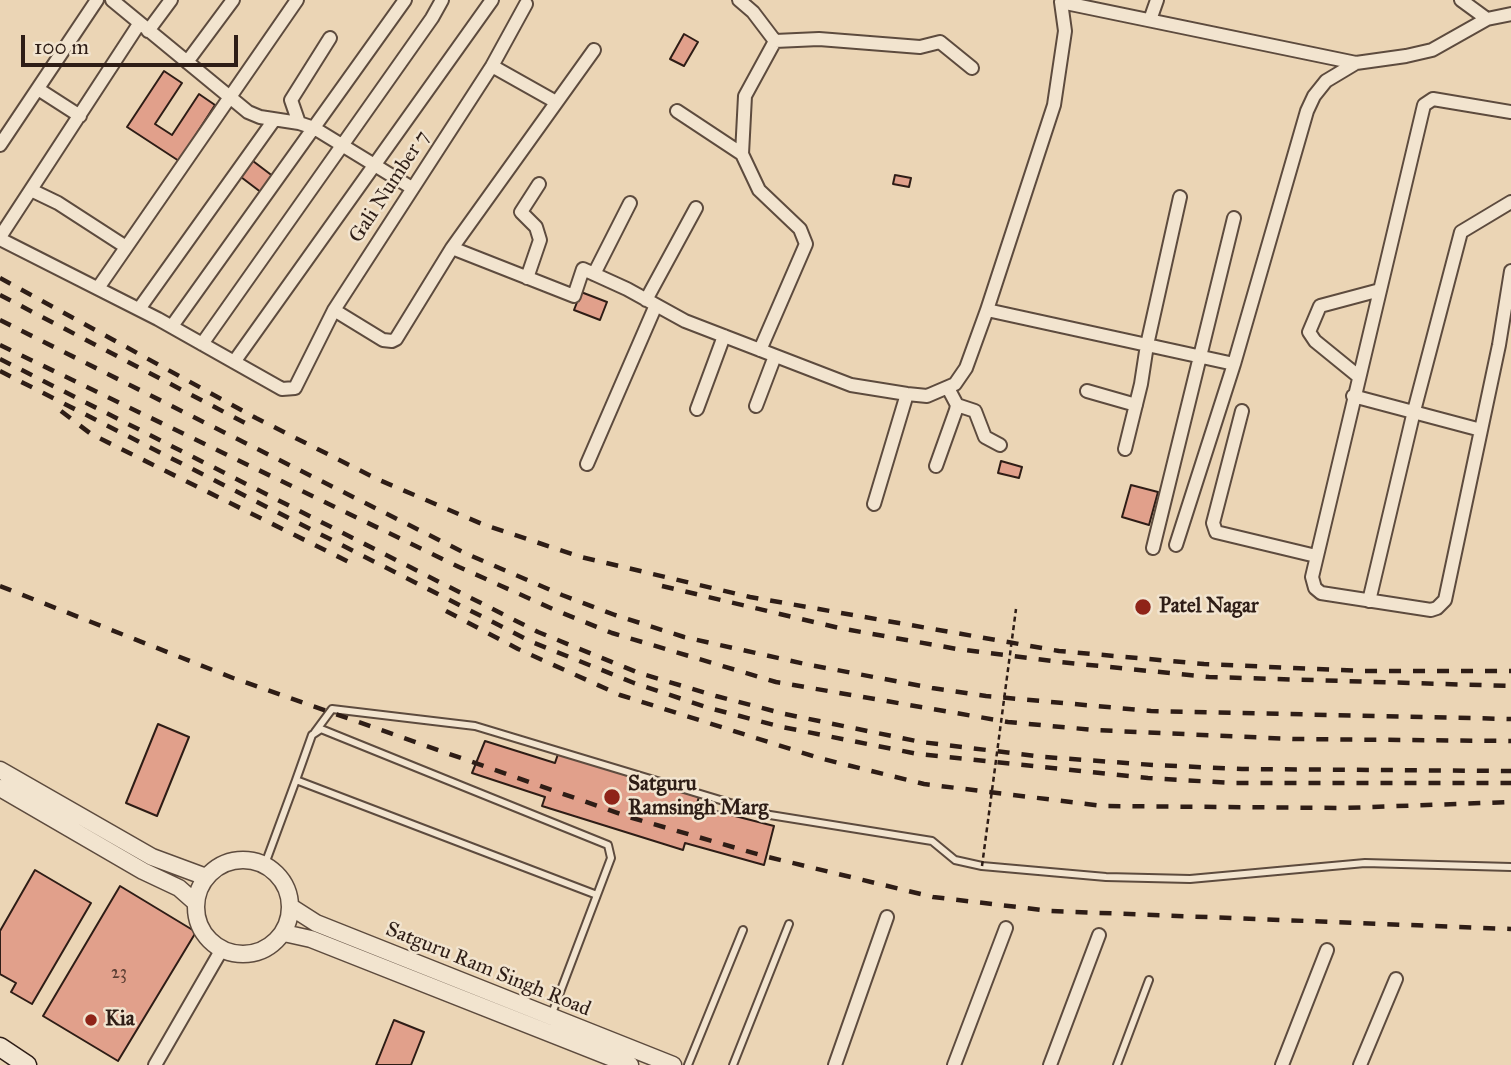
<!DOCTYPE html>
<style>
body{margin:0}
#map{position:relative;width:1511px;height:1065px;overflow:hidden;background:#ebd5b5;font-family:"IM FELL Great Primer",serif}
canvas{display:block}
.scale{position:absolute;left:21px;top:35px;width:217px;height:32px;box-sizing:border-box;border:4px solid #2e1d16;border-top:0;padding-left:9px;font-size:21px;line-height:24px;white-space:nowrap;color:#2e1d16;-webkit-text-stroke:5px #f2e4cf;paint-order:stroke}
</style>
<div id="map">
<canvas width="1511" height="1065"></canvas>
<div class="scale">100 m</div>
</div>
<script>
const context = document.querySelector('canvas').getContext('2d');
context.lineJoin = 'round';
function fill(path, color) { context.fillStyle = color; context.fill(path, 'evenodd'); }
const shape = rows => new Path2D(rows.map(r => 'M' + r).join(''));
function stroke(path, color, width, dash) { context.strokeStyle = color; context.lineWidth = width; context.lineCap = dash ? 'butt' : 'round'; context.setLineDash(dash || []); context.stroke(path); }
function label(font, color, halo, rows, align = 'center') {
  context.font = font + ' "IM FELL Great Primer",serif'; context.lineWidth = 5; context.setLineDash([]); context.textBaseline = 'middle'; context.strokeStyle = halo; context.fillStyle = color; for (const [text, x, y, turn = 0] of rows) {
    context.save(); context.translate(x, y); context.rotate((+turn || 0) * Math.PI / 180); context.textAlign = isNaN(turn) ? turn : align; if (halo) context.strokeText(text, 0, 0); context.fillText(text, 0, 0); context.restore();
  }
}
const building = shape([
 [684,34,698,42,684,66,670,59,684,34],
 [164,71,182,83,155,124,172,135,199,94,215,105,179,161,127,127,164,71],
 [249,158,274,177,262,193,237,174,249,158],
 [895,175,911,178,909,187,893,184,895,175],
 [581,292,607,302,600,320,574,310,581,292],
 [1001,461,1022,467,1019,478,998,473,1001,461],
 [1131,485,1158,492,1149,525,1122,517,1131,485],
 [158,724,189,737,157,816,126,803,158,724],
 [485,741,555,763,558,754,699,797,696,806,774,826,764,865,685,843,683,850,542,806,545,797,472,773,485,741],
 [35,870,91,903,32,1004,11,992,16,983,0,974,0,931,35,870],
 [120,886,196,932,118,1061,43,1016,120,886],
 [394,1020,424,1032,411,1065,376,1065,394,1020]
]);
const service = shape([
 [315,732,332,709,475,726,770,815,932,841,955,860,982,866,1106,877,1190,879,1365,863,1511,867],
 [296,780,312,735,321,729,608,845,611,858,597,895],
 [265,864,296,780,597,895,551,1016],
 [688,1065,743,930],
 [733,1065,789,924],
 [1117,1065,1149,980]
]);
const minor = shape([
 [112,0,248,112,260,117,299,123,314,128,412,188],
 [739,0,753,12,775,41,745,96,742,154,759,190,800,229,806,244,760,350],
 [1461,0,1487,19],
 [1150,20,1157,0],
 [148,31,171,0],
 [775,41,819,39,920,47,940,42,972,68],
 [187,62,233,0],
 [492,66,556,102],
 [38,89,80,116],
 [677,111,742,154],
 [1511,112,1433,99,1424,105,1312,577,1315,588,1321,593,1431,610,1437,608,1445,600,1499,345,1511,271],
 [299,123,291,100,330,38],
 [0,145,97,0],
 [31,190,58,203,126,247],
 [0,237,139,24],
 [0,239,158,319,282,389,295,388,334,310,492,66,526,4],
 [452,248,594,50],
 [594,274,630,203],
 [527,278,540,240,536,227,521,212,539,184],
 [98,288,297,0],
 [646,300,696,208],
 [139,309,274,120],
 [334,310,383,340,392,341,396,339,452,248,574,296,583,269,627,289,685,321,851,385,907,394,927,396,955,384,966,368,987,310,1234,364,1307,111,1314,96,1326,81,1356,63,1406,56,1432,50,1487,19,1511,14],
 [987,310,1054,105,1065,31,1061,2,1356,63],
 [172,326,405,0],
 [202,344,432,18,442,0],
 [234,362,492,0],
 [1358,376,1315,341,1309,332,1320,306,1380,290],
 [1087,391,1136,405],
 [1353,396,1481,430],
 [957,405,975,411,985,437,1000,445],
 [756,406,775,356],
 [697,409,724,336],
 [1242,411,1213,523,1216,532,1316,556],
 [1125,449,1141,384,1147,345,1180,197],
 [587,464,656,305],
 [936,466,956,410,957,405,948,388],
 [874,504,907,394],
 [1176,545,1234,364],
 [1153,548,1234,218],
 [1369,601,1414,411,1461,232,1511,202],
 [155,1065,222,949],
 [835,1065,887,917],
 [954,1065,1006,928],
 [1050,1065,1099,935],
 [1282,1065,1327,950],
 [1360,1065,1396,979]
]);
const tertiary = shape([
 [0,770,152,857,206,877],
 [0,788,143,871,179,888,196,903],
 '196 907a47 47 0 1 1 94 0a47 47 0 1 1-94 0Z',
 [291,907,316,923,673,1065],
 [284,933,311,939,630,1065]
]);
const secondary = shape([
 [0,1047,27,1065]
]);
const rail = shape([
 [0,278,256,418,377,479,482,524,581,557,750,597,1059,651,1204,664,1362,671,1511,671],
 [0,295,249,425],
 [0,320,467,554,562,595,615,615,684,637,805,664,932,688,986,696,1151,711,1511,719],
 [0,345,459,567,555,610,612,633,776,682,1008,722,1094,730,1293,739,1511,741],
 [0,359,538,632,639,673,716,696,785,714,921,742,1044,757,1153,765,1242,769,1511,771],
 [0,371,532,642,634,683,709,708,782,727,918,754,1148,778,1232,783,1511,783],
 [61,411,91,434,355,565],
 [0,586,233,678,629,817,764,856,933,897,1051,911,1511,929],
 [662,586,839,628,957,649,1060,662,1209,677,1511,686],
 [446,611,518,649,620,695,819,758,924,784,1103,806,1344,808,1511,802]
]);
const pathBridge = shape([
 [982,866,1016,609]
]);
const markers = [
 [1143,607,9,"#8f2418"],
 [612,797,9,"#8f2418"],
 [91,1020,7,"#8f2418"]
];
const numberNames = [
 ["23",119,974]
];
const streetNames = [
 ["Gali Number 7",390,187,-57],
 ["Satguru Ram Singh Road",488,970,22]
];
const poiNames = [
 ["Patel Nagar",1159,607],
 ["Satguru",628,785],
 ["Ramsingh Marg",628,809],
 ["Kia",105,1020]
];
fill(building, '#e1a08b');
stroke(building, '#2e1d16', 2);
stroke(service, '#5d4b3e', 10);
stroke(minor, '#5d4b3e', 16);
stroke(tertiary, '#5d4b3e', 19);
stroke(secondary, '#2e1d16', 21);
stroke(service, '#f2e4cf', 6);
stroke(minor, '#f2e4cf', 12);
stroke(tertiary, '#f2e4cf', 16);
stroke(secondary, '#f2e4cf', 18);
stroke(rail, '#2e1d16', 4.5, [12, 12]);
stroke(pathBridge, '#2e1d16', 2.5, [5, 3.5]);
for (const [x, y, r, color] of markers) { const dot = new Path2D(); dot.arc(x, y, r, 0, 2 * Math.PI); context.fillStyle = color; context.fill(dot); stroke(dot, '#f2e4cf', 2.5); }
label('18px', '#5b3e33', null, numberNames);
label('21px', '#2e1d16', '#f2e4cf', streetNames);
label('bold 21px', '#2e1d16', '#f2e4cf', poiNames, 'left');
</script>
